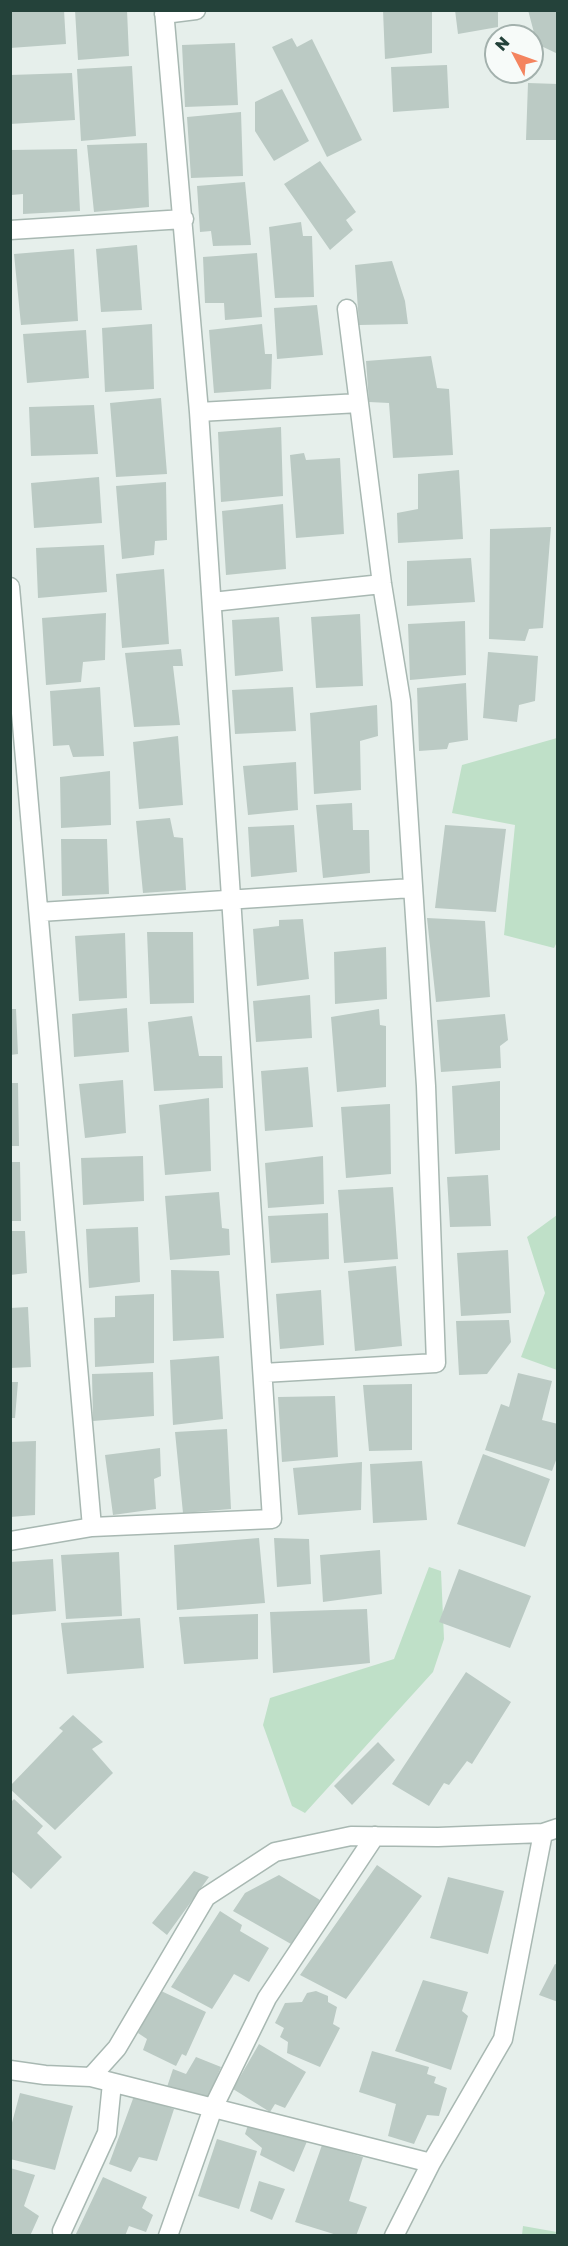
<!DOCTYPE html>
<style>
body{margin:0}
#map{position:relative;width:568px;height:2246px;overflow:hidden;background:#e6efeb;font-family:"Golos Text",sans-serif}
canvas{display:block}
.frame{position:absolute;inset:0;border:12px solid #24423a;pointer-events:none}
.north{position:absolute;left:484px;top:24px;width:60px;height:60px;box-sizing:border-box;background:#f7fbf9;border:2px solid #a3b1ad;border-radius:50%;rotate:311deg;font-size:16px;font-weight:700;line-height:24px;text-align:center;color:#24423a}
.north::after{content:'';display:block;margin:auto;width:21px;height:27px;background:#f4845f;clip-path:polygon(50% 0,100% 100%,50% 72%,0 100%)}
</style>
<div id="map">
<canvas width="568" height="2246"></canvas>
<div class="frame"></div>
<div class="north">N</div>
</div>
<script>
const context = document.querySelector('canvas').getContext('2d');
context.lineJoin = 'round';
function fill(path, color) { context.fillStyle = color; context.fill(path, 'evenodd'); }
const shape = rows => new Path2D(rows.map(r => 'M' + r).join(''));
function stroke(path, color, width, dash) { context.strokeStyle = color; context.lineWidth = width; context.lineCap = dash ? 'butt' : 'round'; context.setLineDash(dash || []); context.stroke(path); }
const green = shape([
 [557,738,558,940,554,948,504,935,515,825,452,813,462,765],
 [557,1215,557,1370,521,1357,545,1293,527,1237],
 [429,1567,441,1571,444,1639,433,1672,305,1813,292,1806,263,1725,270,1698,394,1659],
 [523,2226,557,2232,557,2235,522,2235]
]);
const building = shape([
 [10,10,64,10,66,44,10,48],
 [75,10,127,10,129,56,78,60],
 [383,10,432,10,432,53,385,59],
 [455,10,498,10,498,27,458,34],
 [528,10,558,10,558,54,537,44],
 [292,38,297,47,312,39,362,140,327,157,272,47],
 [235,43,238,105,185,107,182,45],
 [447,65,449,108,393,112,391,67],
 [132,66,136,136,81,141,77,69],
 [72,73,75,120,10,124,10,75],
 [528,83,558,84,558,140,526,140],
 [282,89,309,141,274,161,255,131,255,102],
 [241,112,243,176,191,178,187,117],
 [147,143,149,207,94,212,87,145],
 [77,149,80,211,23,214,23,194,11,195,10,150],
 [320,161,356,212,346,220,353,230,330,250,284,184],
 [245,182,251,245,213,246,211,231,200,232,197,186],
 [301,222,303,236,312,236,314,297,275,298,269,227],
 [137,245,142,310,101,312,96,249],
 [74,249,78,321,21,325,14,254],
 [257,253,262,317,225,320,224,303,205,303,203,257],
 [392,261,405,301,408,324,359,325,355,265],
 [317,305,323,355,277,359,274,308],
 [152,324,154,389,105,392,102,328],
 [262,324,265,354,272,354,271,389,214,393,209,330],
 [86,330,89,378,27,383,23,334],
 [431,356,437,388,449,389,453,455,393,458,389,403,369,402,366,361],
 [161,398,167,474,116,477,110,403],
 [94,405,98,454,31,456,29,407],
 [281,427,283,496,221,502,218,432],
 [304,453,306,460,340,458,344,534,296,538,290,455],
 [459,470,463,539,398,543,397,513,418,509,418,474],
 [99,477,102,523,34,528,31,483],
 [166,482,167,540,155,541,154,555,122,559,116,486],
 [283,504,286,569,226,575,222,511],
 [551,527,543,628,529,629,525,641,489,639,490,529],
 [104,545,107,592,38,598,36,548],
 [471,558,475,602,407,606,407,561],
 [164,569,169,644,122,648,116,574],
 [106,613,105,660,83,662,81,682,46,685,42,618],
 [360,614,363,686,316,688,311,617],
 [279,617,283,671,235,676,232,620],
 [465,621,466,675,410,680,408,624],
 [181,649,183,666,173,666,180,725,134,727,125,653],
 [488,652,538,656,535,701,519,705,517,722,483,718],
 [466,683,468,740,449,743,447,749,419,751,417,688],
 [100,687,104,756,73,757,69,745,53,746,50,691],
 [293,687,296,731,235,734,232,690],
 [377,705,378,736,360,741,361,790,314,794,310,713],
 [178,736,183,805,139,809,133,742],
 [296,762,298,810,248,815,243,766],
 [110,771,111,825,61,828,60,777],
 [352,803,353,830,369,830,370,873,323,878,316,805],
 [170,818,174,837,183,838,186,890,143,893,136,821],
 [294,825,297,872,251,877,248,827],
 [445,825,506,829,496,912,435,908],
 [61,839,107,839,109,894,62,896],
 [427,918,485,921,490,997,436,1002],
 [303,919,309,979,257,986,253,929,279,926,279,920],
 [147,932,193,932,194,1003,150,1004],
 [125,933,127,998,79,1001,75,936],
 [386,947,387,999,335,1004,334,952],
 [310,995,312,1038,256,1042,253,1001],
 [127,1008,129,1052,74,1057,72,1014],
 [10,1009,16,1009,18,1054,10,1055],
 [379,1009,380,1025,386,1026,386,1087,337,1092,331,1017],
 [505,1014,508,1040,500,1046,501,1068,441,1072,437,1020],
 [192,1016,199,1056,222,1056,223,1088,154,1091,148,1022],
 [308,1067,313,1127,265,1131,261,1071],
 [123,1080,126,1133,85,1138,79,1084],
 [500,1081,500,1150,455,1154,452,1086],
 [10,1083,18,1083,19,1146,10,1146],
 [209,1098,211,1171,165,1175,159,1105],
 [390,1104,391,1174,346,1178,341,1107],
 [143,1156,144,1201,83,1205,81,1158],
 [323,1156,324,1204,268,1208,265,1163],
 [10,1162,20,1162,21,1221,10,1221],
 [488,1175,491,1226,450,1227,447,1177],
 [393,1187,398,1259,344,1263,338,1190],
 [219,1192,222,1228,229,1229,230,1255,170,1260,165,1196],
 [328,1213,329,1259,271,1263,268,1216],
 [138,1227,140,1282,89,1288,86,1229],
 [10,1231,25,1231,27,1273,10,1275],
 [508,1250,511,1313,461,1316,457,1253],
 [396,1266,402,1346,355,1351,348,1271],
 [171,1270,219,1271,224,1338,173,1341],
 [321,1290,324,1345,280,1349,276,1294],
 [154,1294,154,1363,95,1367,94,1318,115,1317,115,1296],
 [28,1307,31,1367,10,1368,10,1308],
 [509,1320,511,1342,487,1374,459,1375,456,1321],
 [219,1356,223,1419,173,1425,170,1360],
 [153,1372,154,1416,93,1421,92,1374],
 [518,1373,552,1381,542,1420,558,1424,558,1455,552,1471,485,1450,501,1404,509,1407],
 [10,1382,18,1382,15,1418,10,1418],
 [412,1384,412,1450,369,1451,363,1385],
 [335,1396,338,1457,282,1462,278,1397],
 [227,1429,231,1509,183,1513,175,1432],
 [36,1441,35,1515,10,1517,10,1442],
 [160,1448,161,1476,154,1479,156,1509,113,1515,105,1455],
 [483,1454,550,1479,525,1547,457,1524],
 [422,1461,427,1520,373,1523,370,1464],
 [362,1462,361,1510,298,1515,293,1468],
 [259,1538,265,1603,177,1610,174,1545],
 [274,1538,309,1539,311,1584,277,1587],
 [380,1550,382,1594,323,1602,320,1555],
 [119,1552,122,1616,66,1619,61,1555],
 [53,1559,56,1611,10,1615,10,1562],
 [459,1569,531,1596,510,1648,439,1622],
 [367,1609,370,1663,273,1673,270,1612],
 [258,1614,258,1659,184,1664,179,1617],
 [140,1618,144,1668,67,1674,61,1623],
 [466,1672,511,1702,472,1764,467,1761,449,1785,444,1783,429,1806,392,1784],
 [73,1715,103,1742,92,1749,113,1773,55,1830,10,1789,10,1786,63,1731,59,1728],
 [378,1742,395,1760,352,1805,334,1786],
 [14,1799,43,1826,37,1833,62,1857,31,1889,10,1870,10,1803],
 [377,1865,422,1896,346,1999,300,1975],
 [194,1871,209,1877,167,1935,152,1923],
 [279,1875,320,1900,291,1944,233,1911,245,1893],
 [448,1877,504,1891,488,1954,430,1938],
 [220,1911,242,1925,240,1931,269,1948,249,1982,234,1974,212,2009,171,1987],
 [555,1964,558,1965,558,2002,539,1995],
 [423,1980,468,1992,462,2011,468,2016,451,2070,395,2051],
 [159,1990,206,2012,186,2056,182,2054,176,2066,143,2050,147,2039,138,2033],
 [316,1991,328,1996,328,2002,337,2007,333,2024,340,2028,320,2067,287,2053,288,2042,280,2037,284,2028,275,2023,285,2003,302,2002,307,1993],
 [259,2044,306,2072,285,2108,275,2104,270,2112,233,2089],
 [372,2051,429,2067,427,2074,436,2077,434,2083,447,2088,439,2116,427,2115,414,2144,388,2136,396,2104,359,2092],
 [196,2057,221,2067,207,2100,167,2087,173,2069,186,2074],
 [20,2093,73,2106,55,2170,10,2159,10,2130],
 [134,2096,174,2109,157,2161,139,2157,131,2172,109,2164],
 [249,2122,308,2139,294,2172,260,2155,262,2148,245,2134],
 [217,2139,257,2151,239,2209,198,2196],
 [322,2145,363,2157,349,2201,367,2207,356,2236,340,2236,295,2222],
 [10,2168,35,2175,24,2206,39,2216,30,2236,10,2236],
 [103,2177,147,2197,142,2208,153,2215,146,2232,129,2226,125,2236,75,2236],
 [259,2181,285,2189,272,2220,250,2211]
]);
const minor = shape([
 [164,14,196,10],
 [10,230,184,219],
 [199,412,359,403],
 [10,587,92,1527,10,1541],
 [212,602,382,584],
 [40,912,412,888],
 [263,1373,436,1363,426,1086,401,701,382,584,347,309],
 [92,1527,272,1519,199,412,164,10],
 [10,2070,45,2075,91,2077,117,2048,206,1897,275,1852,351,1836,438,1837,543,1833,558,1828],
 [91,2077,431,2163],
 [62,2231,107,2133,112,2083],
 [168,2236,213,2108,267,1998,375,1836],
 [394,2236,431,2163,503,2039,543,1833]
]);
fill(green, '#bfe0c8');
fill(building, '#bbcac4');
stroke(minor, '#a8b8b2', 21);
stroke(minor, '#fff', 18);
</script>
